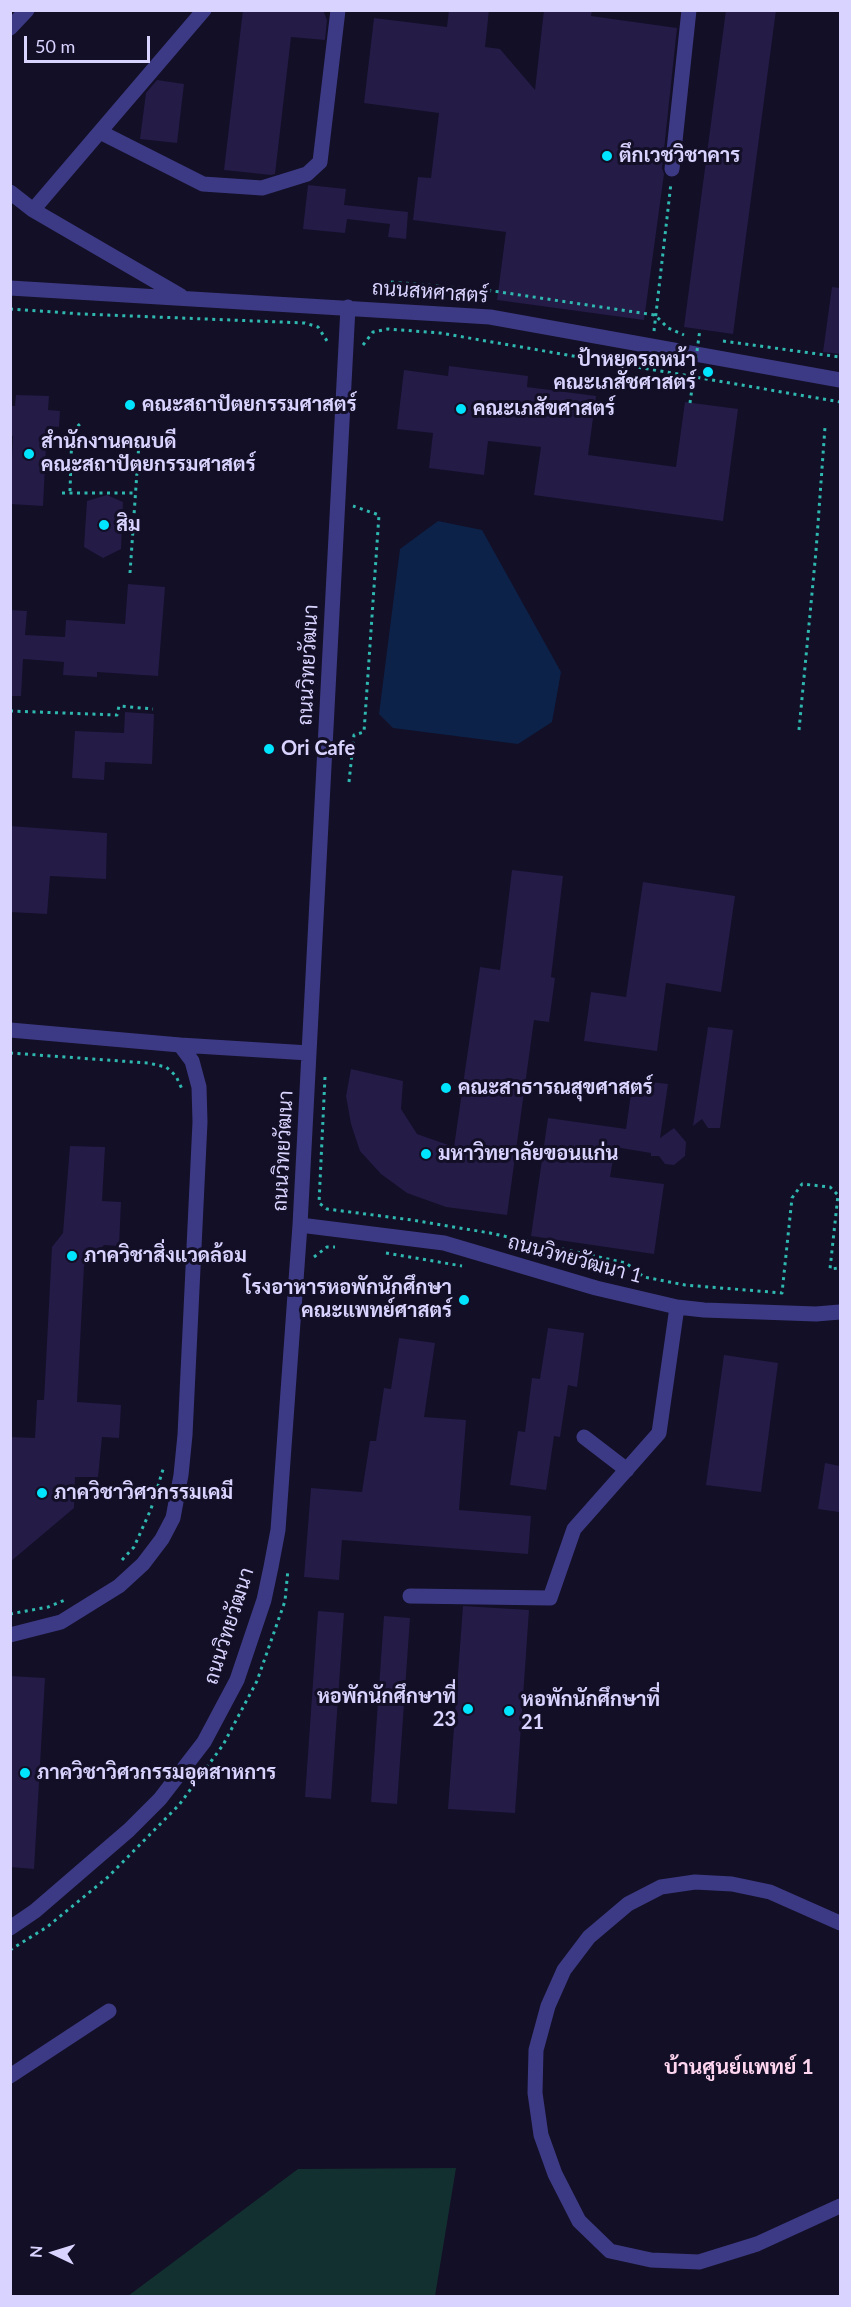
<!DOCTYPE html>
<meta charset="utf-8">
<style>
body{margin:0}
#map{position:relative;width:851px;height:2307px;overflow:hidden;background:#130f26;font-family:Lato,sans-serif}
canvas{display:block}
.frame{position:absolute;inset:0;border:12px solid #d9d4ff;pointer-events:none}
.north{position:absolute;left:24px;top:2223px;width:60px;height:60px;-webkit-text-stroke:4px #130f26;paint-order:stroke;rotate:274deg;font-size:16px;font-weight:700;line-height:24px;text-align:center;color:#d9d4ff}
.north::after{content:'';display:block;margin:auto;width:21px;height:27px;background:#d9d4ff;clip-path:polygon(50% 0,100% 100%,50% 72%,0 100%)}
.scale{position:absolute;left:24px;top:36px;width:126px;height:27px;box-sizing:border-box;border:3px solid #d9d4ff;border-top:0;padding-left:8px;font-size:18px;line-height:21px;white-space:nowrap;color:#d9d4ff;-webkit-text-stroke:4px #130f26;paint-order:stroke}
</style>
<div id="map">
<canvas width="851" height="2307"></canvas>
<div class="frame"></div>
<div class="north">N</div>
<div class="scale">50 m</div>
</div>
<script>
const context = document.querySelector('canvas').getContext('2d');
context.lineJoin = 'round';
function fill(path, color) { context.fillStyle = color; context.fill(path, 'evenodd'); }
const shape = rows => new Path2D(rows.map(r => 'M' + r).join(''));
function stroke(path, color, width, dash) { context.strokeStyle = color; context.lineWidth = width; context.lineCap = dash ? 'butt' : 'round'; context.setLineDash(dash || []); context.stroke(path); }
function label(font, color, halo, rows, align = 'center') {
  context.font = font + ' Lato,Sarabun,sans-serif'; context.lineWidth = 6; context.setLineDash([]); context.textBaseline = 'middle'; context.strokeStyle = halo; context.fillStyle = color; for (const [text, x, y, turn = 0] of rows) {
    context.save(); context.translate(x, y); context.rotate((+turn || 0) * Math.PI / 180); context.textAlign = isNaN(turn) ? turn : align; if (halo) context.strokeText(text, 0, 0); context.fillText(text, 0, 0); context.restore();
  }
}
const green = shape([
 [456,2168,435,2296,128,2296,298,2169]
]);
const water = shape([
 [438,521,482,530,561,672,552,722,518,744,393,728,379,714,400,549]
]);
const building = shape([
 [243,10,323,10,327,20,325,40,291,37,275,174,271,175,224,170],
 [449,10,489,10,485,47,500,49,535,90,544,10,592,10,591,16,677,28,662,168,664,174,644,320,497,300,506,232,413,220,418,177,431,178,439,113,364,103,374,18,447,27],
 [726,10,776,10,733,334,684,327],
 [157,80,184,84,177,143,140,139,146,93],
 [308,185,346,189,344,205,408,212,406,239,388,237,390,224,347,219,345,233,303,229],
 [832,287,840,288,840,354,823,352],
 [449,366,528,376,527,387,596,396,588,455,676,467,685,402,738,409,723,521,534,495,541,447,488,441,484,475,429,468,433,433,397,429,404,370,448,376],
 [16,395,49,396,48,410,60,411,59,427,47,426,43,506,10,504,13,436,10,435,10,406,15,406],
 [107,495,123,502,121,549,103,558,84,547,87,501],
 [128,584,165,587,158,676,97,672,97,677,63,675,64,662,23,659,21,696,10,696,10,610,27,611,25,635,65,637,66,620,125,624],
 [125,712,154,714,152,764,105,762,104,780,72,778,75,731,124,733],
 [10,826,107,833,106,879,50,876,47,914,10,912],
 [512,870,563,876,551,977,555,978,549,1022,534,1020,507,1215,446,1207,407,1193,381,1174,360,1151,351,1124,346,1096,351,1069,403,1081,401,1109,417,1134,454,1147,480,967,500,970],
 [643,882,735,896,721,992,666,983,657,1051,584,1041,591,992,626,997],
 [708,1027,733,1030,720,1128,708,1128,702,1119,693,1126],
 [633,1080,668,1084,660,1138,674,1128,686,1142,685,1156,674,1165,665,1164,659,1156,651,1156,651,1153,615,1147,610,1177,664,1184,654,1254,531,1236,548,1118,626,1129],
 [70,1146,105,1147,102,1201,121,1202,119,1246,104,1245,84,1266,77,1402,121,1405,119,1438,102,1437,98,1477,75,1477,74,1508,10,1562,10,1437,35,1438,37,1400,44,1400,52,1247,63,1233],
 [548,1328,584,1333,577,1387,568,1385,560,1437,554,1436,546,1490,510,1485,518,1431,525,1432,532,1378,540,1379],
 [399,1338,435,1343,424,1417,466,1420,459,1510,531,1516,528,1554,342,1540,339,1580,304,1577,311,1488,362,1492,370,1441,376,1441,384,1388,391,1389],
 [724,1355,778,1363,761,1492,706,1485],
 [825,1463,840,1466,839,1512,818,1509],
 [463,1606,529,1610,515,1813,448,1809],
 [318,1611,344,1613,331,1799,305,1797],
 [384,1616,410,1618,397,1804,371,1802],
 [10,1676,45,1678,34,1869,10,1867]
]);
const path = shape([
 [391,297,391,282,493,291,655,315,668,328,684,335],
 [10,309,82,314,305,323,318,327,329,344],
 [654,331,671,183],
 [723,341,840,357],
 [363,345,373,332,388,329,440,333,840,402],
 [70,491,72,431,80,424],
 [62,493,136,493],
 [130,573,139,443],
 [10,711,117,715,119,706,153,709],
 [799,730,816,551,825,427],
 [349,782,354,735,364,732,379,515,353,506],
 [10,1053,148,1063,166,1067,176,1076,182,1089],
 [325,1077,319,1203,327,1209,412,1220,490,1233,626,1263,644,1277,685,1285,782,1293,792,1198,802,1184,830,1187,838,1195,830,1269,840,1268],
 [386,1253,462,1266],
 [314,1257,327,1247,335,1247],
 [122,1560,134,1547,151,1509,164,1466],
 [10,1614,48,1607,65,1600],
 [10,1950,47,1927,108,1877,179,1805,223,1745,257,1681,285,1601,288,1569]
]);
const minor = shape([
 [10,28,27,10],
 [100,132,203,184,262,188,307,174,320,162,338,10],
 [672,169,689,10],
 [10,192,33,210,181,296],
 [33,210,204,10],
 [10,288,490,317,840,380],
 [10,1030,180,1045,309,1053],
 [300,1225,444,1243,596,1288,677,1307,704,1310,816,1314,840,1312],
 [584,1437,627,1470],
 [410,1596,550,1598,574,1529,659,1433,677,1307],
 [10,1635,61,1622,119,1586,143,1564,162,1539,173,1518,181,1475,185,1435,200,1122,199,1087,192,1061,180,1045],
 [840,1923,770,1892,732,1884,695,1882,661,1887,628,1904,589,1937,564,1970,548,2006,536,2050,535,2093,541,2135,555,2174,579,2221,610,2251,651,2260,699,2262,757,2244,840,2206],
 [10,1928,35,1911,129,1830,160,1799,204,1742,237,1680,264,1600,271,1567,278,1530,300,1225,348,307],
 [10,2076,109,2011]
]);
const pathBridge = shape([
 [690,403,700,329]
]);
const markers = [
 [607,156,6,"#00e5ff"],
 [708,372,6,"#00e5ff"],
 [130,405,6,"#00e5ff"],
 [461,409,6,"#00e5ff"],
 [29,454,6,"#00e5ff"],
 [104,525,6,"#00e5ff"],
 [269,749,6,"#00e5ff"],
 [446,1088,6,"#00e5ff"],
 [426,1154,6,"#00e5ff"],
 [72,1256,6,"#00e5ff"],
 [464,1300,6,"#00e5ff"],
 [42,1493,6,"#00e5ff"],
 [468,1709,6,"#00e5ff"],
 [509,1711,6,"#00e5ff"],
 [25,1773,6,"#00e5ff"]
];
const poiNames = [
 ["ตึกเวชวิชาคาร",619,156],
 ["ป้าหยุดรถหน้า",696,360,"right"],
 ["คณะเภสัชศาสตร์",696,383,"right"],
 ["คณะสถาปัตยกรรมศาสตร์",142,405],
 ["คณะเภสัขศาสตร์",473,409],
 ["สำนักงานคณบดี",41,442],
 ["คณะสถาปัตยกรรมศาสตร์",41,465],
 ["สิม",116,525],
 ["Ori Cafe",281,749],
 ["คณะสาธารณสุขศาสตร์",458,1088],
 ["มหาวิทยาลัยขอนแก่น",438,1154],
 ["ภาควิชาสิ่งแวดล้อม",84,1256],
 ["โรงอาหารหอพักนักศึกษา",452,1288,"right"],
 ["คณะแพทย์ศาสตร์",452,1311,"right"],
 ["ภาควิชาวิศวกรรมเคมี",54,1493],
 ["หอพักนักศึกษาที่",456,1697,"right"],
 ["23",456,1720,"right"],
 ["หอพักนักศึกษาที่",521,1700],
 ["21",521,1723],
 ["ภาควิชาวิศวกรรมอุตสาหการ",37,1773]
];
const streetNames = [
 ["ถนนสหศาสตร์",430,292,4],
 ["ถนนวิทยวัฒนา",308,665,-87],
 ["ถนนวิทยวัฒนา",283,1151,-87],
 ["ถนนวิทยวัฒนา 1",575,1259,15],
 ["ถนนวิทยวัฒนา",229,1626,-72]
];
const neighbourhoodNames = [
 ["บ้านศูนย์แพทย์ 1",739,2067]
];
fill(green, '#12302f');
fill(water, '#0c2248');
fill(building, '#241b47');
stroke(path, '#2fb8b0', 3, [3, 4.5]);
stroke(minor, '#3d3a85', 15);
stroke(pathBridge, '#2fb8b0', 3, [3, 4.5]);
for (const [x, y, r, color] of markers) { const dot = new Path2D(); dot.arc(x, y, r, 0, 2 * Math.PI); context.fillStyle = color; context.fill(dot); stroke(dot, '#130f26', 2); }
label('bold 20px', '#d9d4ff', '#130f26', poiNames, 'left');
label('20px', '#d9d4ff', '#130f26', streetNames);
label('bold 21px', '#ffd6f0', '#130f26', neighbourhoodNames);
</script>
